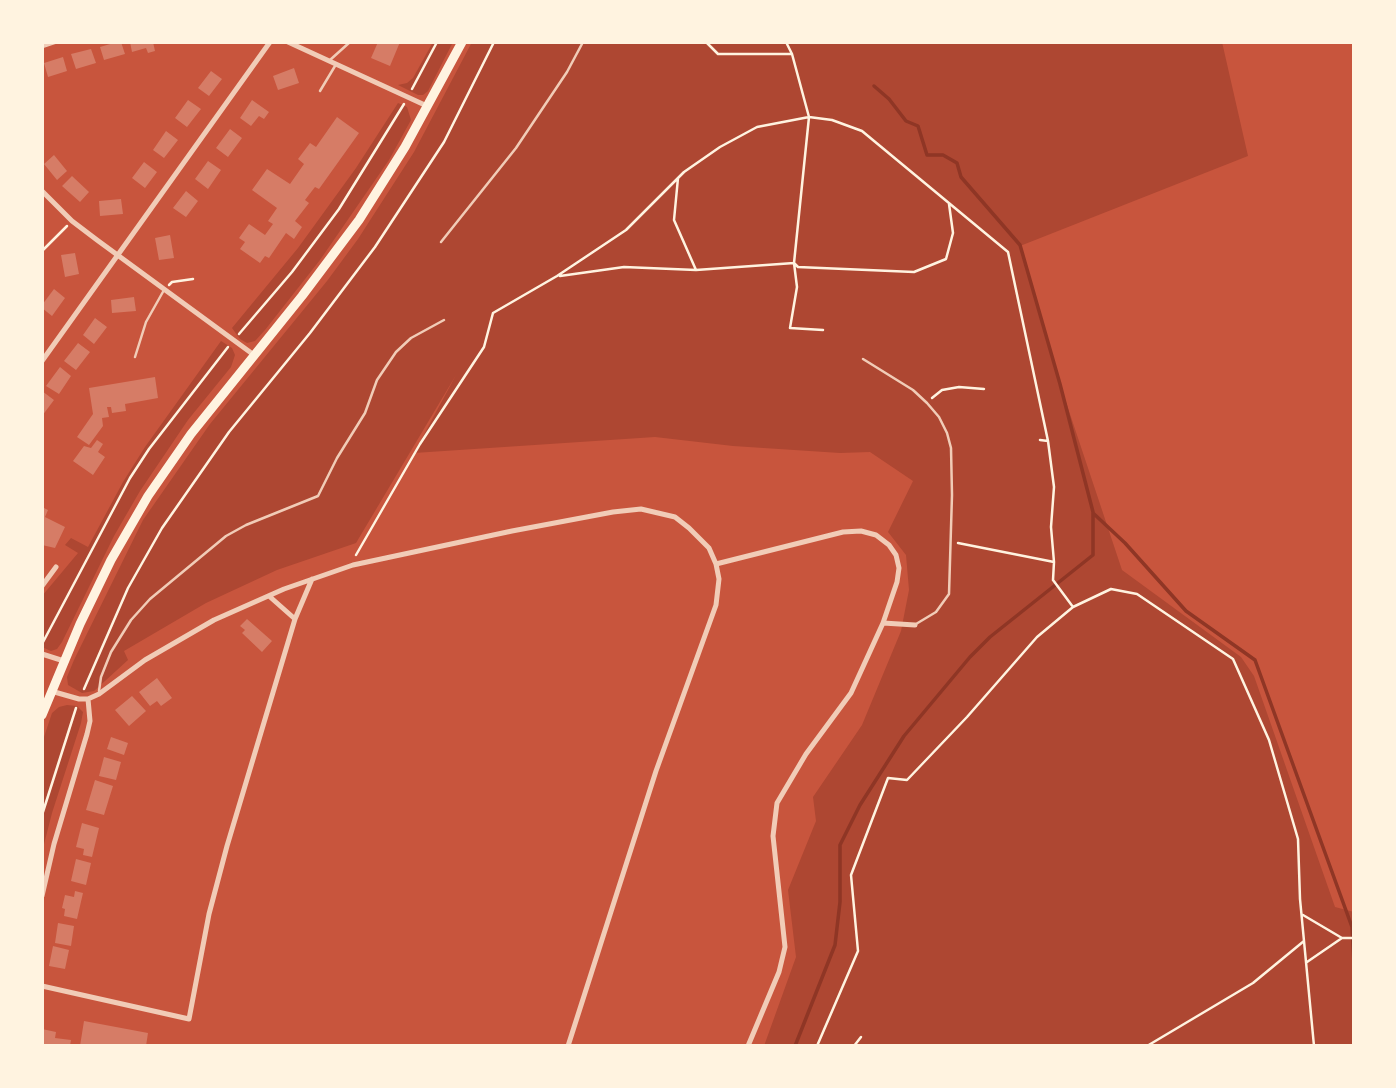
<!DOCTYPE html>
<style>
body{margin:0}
#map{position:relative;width:1396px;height:1088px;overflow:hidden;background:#c8553d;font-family:"Public Sans",sans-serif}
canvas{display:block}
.frame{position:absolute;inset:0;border:44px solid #fff3e0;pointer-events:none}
</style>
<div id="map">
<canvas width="1396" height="1088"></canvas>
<div class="frame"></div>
</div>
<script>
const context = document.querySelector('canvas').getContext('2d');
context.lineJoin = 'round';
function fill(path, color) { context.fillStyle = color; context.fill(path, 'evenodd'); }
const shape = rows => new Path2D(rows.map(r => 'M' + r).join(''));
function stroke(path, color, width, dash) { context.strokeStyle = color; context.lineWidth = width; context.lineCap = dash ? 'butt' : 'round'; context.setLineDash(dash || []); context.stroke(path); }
const green = shape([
 [433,42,453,42,428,91,423,95,418,95,398,85,407,83,413,78],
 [472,42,1222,42,1248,156,1020,246,1060,384,1122,570,1241,657,1254,676,1335,907,1354,912,1354,1046,764,1046,796,957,788,890,816,821,813,797,862,725,901,631,909,590,906,555,888,532,913,481,870,452,840,453,733,446,655,437,414,453,456,375,356,543,277,570,206,603,124,651,128,660,94,691,82,693,68,685,67,677,74,660,143,520,210,424,327,281,358,239,414,152],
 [398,103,407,107,411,120,389,160,320,260,265,330,255,341,247,343,240,339,232,328,298,248,356,168],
 [221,341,232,348,235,355,231,367,188,420,140,491,114,536,62,642,57,649,51,651,42,647,42,596,78,553,65,545,71,538,88,547,123,482,145,447],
 [67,705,77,706,83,712,81,723,52,813,42,852,42,743,52,713,59,707]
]);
const stream = shape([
 [1093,513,1125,543,1186,611,1255,660,1352,927,1354,963],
 [795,1046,835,945,840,902,840,845,860,805,904,736,970,657,990,637,1093,555,1093,512,1060,384,1020,245,961,177,957,163,943,155,927,155,918,126,906,121,889,99,874,86]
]);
const building = shape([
 [117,42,121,42,125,54,104,60,100,47],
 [130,42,153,42,155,51,148,53,146,48,132,52],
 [378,42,400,42,390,66,371,58],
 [91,49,96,63,76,69,71,54],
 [63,57,67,71,48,77,44,63],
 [294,68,299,83,278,90,273,76],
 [211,71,222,79,209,96,198,88],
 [188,100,201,109,187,127,175,118],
 [252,100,269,112,264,119,259,116,251,126,240,118],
 [337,117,359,133,319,189,315,187,305,200,309,203,295,221,302,227,294,239,286,233,269,258,265,256,260,263,240,249,245,242,239,238,249,224,265,235,273,224,268,221,277,208,252,190,267,169,290,184,304,164,298,159,310,143,316,147],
 [230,129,242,138,228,157,216,148],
 [166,131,178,140,164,158,153,150],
 [54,155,67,171,57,180,44,164],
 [208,161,221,170,208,189,195,179],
 [144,162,157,172,145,188,132,178],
 [72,176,89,192,80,202,62,186],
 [186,191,198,201,186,217,173,208],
 [121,199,123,214,100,216,99,201],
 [170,235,174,258,159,260,155,238],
 [75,253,79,274,65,277,61,255],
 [54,289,65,298,52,316,42,308,42,305],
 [134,297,136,311,112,313,111,300],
 [95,318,107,327,94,344,83,335],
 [78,343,90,352,76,370,64,361],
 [60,367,71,376,59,394,46,386],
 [155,377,158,398,125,404,126,411,112,413,111,407,107,407,109,417,102,418,103,426,89,445,77,437,93,414,89,388],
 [42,391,54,400,42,416],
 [97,440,103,444,98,452,105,457,93,475,73,461,84,446,91,448],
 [42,507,48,510,45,517,65,527,55,548,42,545],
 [247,619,272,641,262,652,242,633,245,630,240,626],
 [157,678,172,698,161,706,157,701,150,706,139,692],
 [132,696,146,711,129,726,115,710],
 [111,737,128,743,124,755,107,749],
 [104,757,121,762,116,780,99,776],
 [95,780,113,786,104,815,86,810],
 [82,823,99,828,92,857,83,855,84,849,76,847],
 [76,859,91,863,86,885,71,881],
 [75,891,83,893,77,919,64,916,65,909,62,908,65,895,74,897],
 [58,923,74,926,71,946,55,943],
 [53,946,69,950,65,969,49,966],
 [84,1021,148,1033,146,1046,80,1046],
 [42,1029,56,1032,55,1038,71,1040,70,1046,42,1046]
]);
const path = shape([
 [706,42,718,54,792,54],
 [412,89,437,42],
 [678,178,674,220,696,270],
 [42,251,67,226],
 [794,263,798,267,914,272,946,259,953,233,949,204],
 [794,263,797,287,790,328,823,330],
 [560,276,624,267,696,270,794,263,809,117,792,54,786,42],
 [169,285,172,282,193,279],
 [239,334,292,272,339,209,404,104],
 [932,398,942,390,959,387,984,389],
 [1040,440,1048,441],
 [958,543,1054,562],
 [356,555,420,444,484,347,493,313,557,276,626,230,684,172,720,147,757,127,809,117,832,120,862,131,1008,252,1048,441,1054,487,1051,527,1054,562,1053,580,1073,607],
 [42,644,130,478,149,449,228,347],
 [84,689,128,588,162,528,229,432,310,333,375,247,444,142,494,42],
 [42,815,76,708],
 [1303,915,1342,938,1354,938],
 [1307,962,1342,938],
 [817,1046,858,951,851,875,888,778,907,780,967,717,1037,637,1073,607,1111,589,1137,594,1233,659,1269,740,1298,839,1300,899,1314,1046],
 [854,1046,861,1037],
 [1147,1046,1253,983,1304,941]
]);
const service = shape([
 [330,60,350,42],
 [320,91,335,66],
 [441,242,516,148,567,72,583,42],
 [135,357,146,322,164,290],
 [863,359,913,390,927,403,939,417,947,433,951,448,952,495,949,594,936,612,916,624],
 [99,691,101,677,111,652,131,620,150,599,226,536,246,525,318,496,337,458,365,413,377,380,396,352,411,338,444,320]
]);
const minor = shape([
 [288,42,427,106],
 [42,46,54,42],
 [42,191,72,221,97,240,254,355],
 [42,361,270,42],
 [716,564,843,532,861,531,876,535,889,545,896,555,899,568,897,582,883,623,851,693,806,754,777,803,773,836,785,947,779,972,748,1046],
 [42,586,56,567],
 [269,596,295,619],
 [883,623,915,625],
 [42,654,64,661],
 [51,691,79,699,88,699,99,694,145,660,214,620,284,589,353,565,512,531,613,512,641,509,675,517,689,528,709,548,716,564,719,579,716,605,656,771,568,1046],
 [42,896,54,844,87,734,90,721,88,699],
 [42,986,189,1019,209,914,227,846,295,619,312,579]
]);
const primary = shape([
 [42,715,80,624,111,560,148,496,191,434,302,296,359,220,405,147,462,42]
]);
fill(green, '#ae4732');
stroke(stream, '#8f3625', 3.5);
fill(building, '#d67c66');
stroke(path, '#fff3e0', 2.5);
stroke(service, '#f1ccb7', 2.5);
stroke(minor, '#f1ccb7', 5);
stroke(primary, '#fff3e0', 9);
</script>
